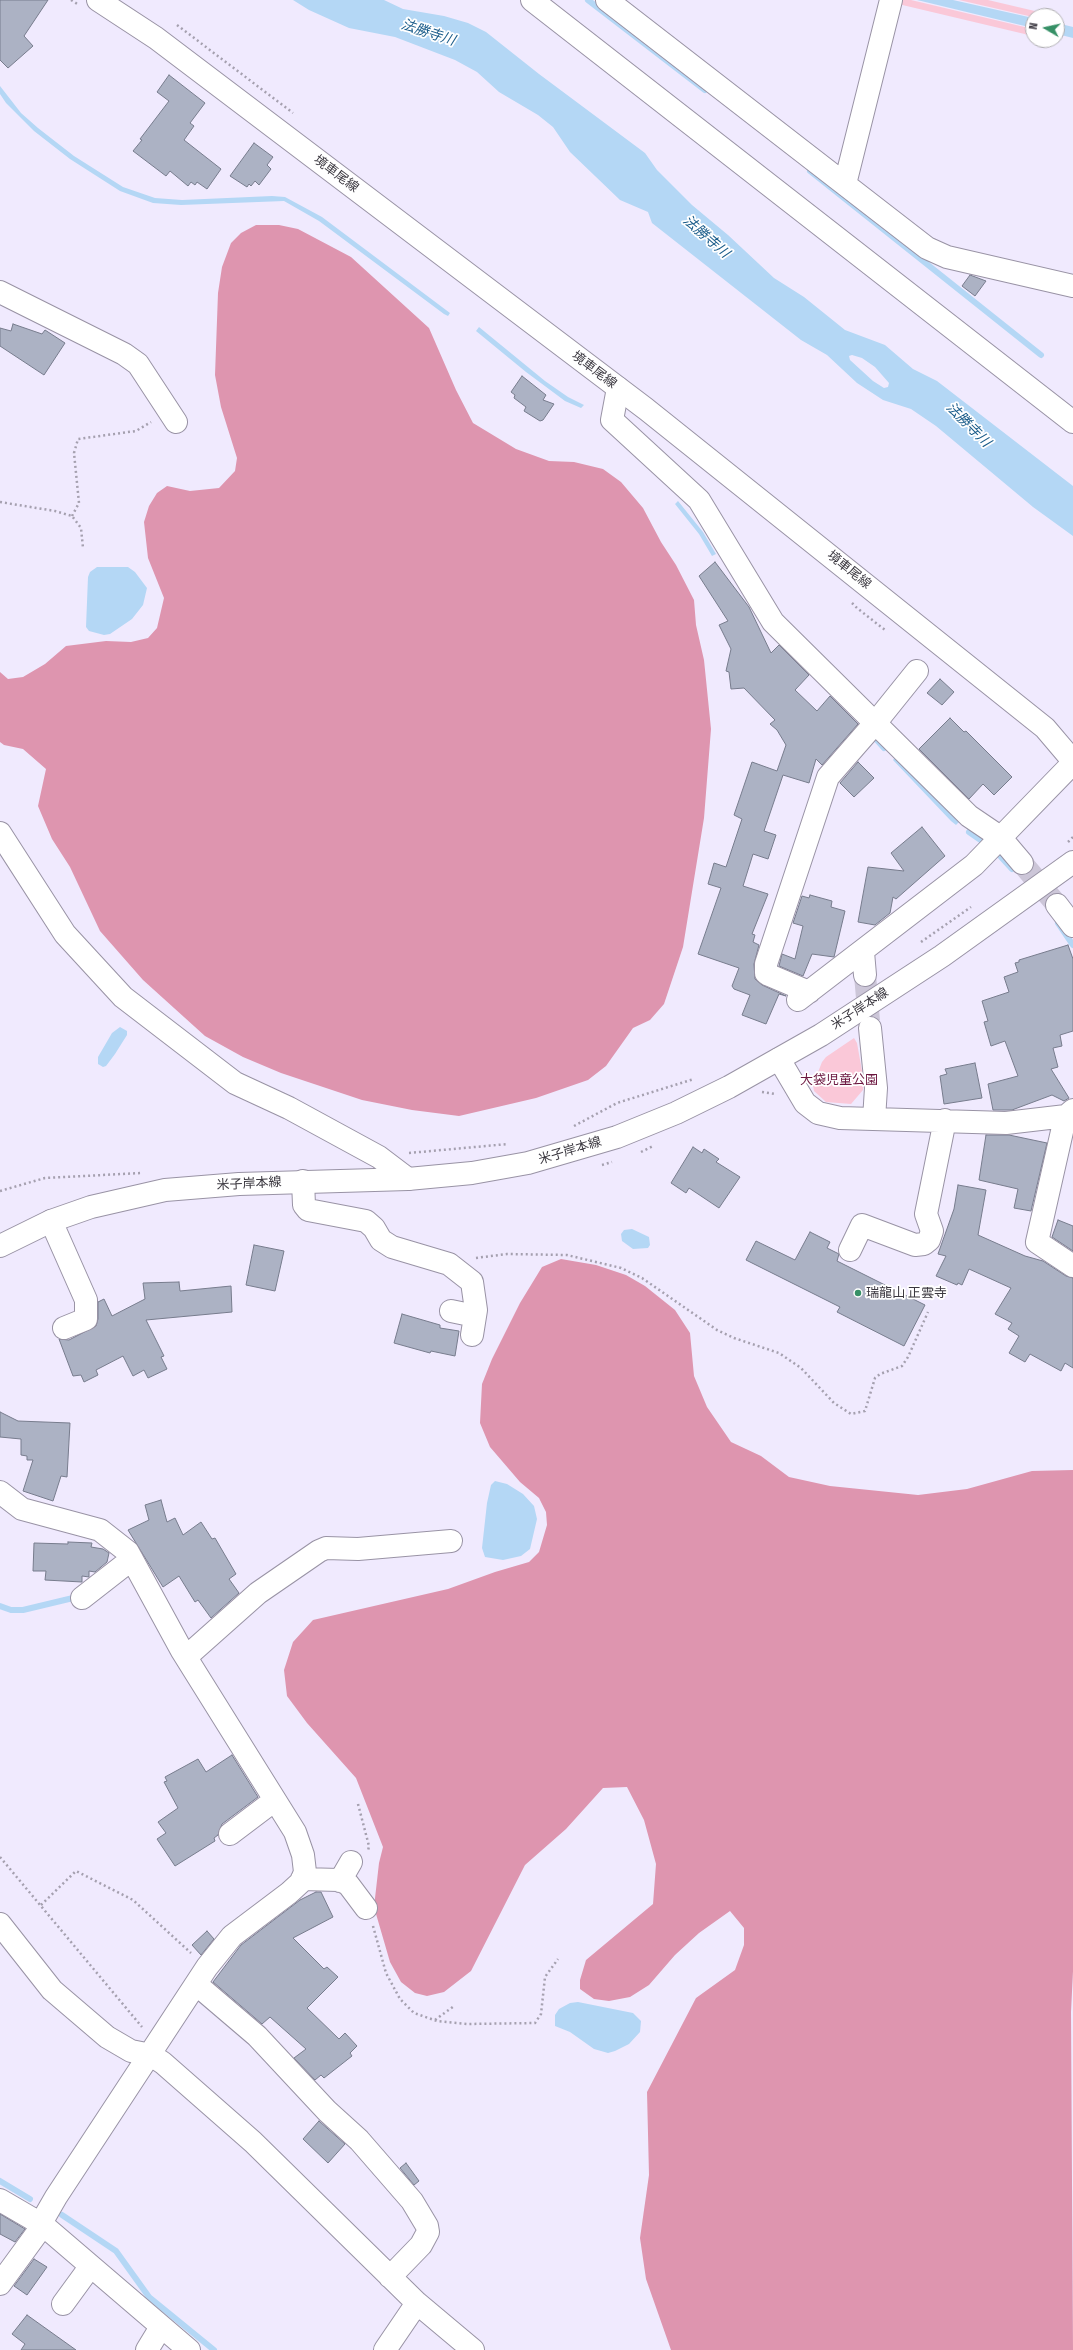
<!DOCTYPE html>
<meta charset="utf-8">
<style>
body{margin:0}
#map{position:relative;width:1073px;height:2350px;overflow:hidden;background:#f0eafe;font-family:"Fira Sans Condensed",sans-serif}
canvas{display:block}
.north{position:absolute;left:1025px;top:8px;width:40px;height:40px;box-sizing:border-box;background:#fff;border:1px solid #b0afb2;border-radius:50%;rotate:279deg;font-size:11px;font-weight:700;line-height:16px;text-align:center;color:#3a373f}
.north::after{content:'';display:block;margin:auto;width:14px;height:18px;background:#369066;clip-path:polygon(50% 0,100% 100%,50% 72%,0 100%)}
</style>
<div id="map">
<canvas width="1073" height="2350"></canvas>
<div class="north">N</div>
</div>
<script>
const context = document.querySelector('canvas').getContext('2d');
context.lineJoin = 'round';
function fill(path, color) { context.fillStyle = color; context.fill(path, 'evenodd'); }
const shape = rows => new Path2D(rows.map(r => 'M' + r).join(''));
function stroke(path, color, width, dash) { context.strokeStyle = color; context.lineWidth = width; context.lineCap = dash ? 'butt' : 'round'; context.setLineDash(dash || []); context.stroke(path); }
function label(font, color, halo, rows, align = 'center') {
  context.font = font + ' "Fira Sans Condensed","Noto Sans JP",sans-serif'; context.lineWidth = 3.5; context.setLineDash([]); context.textBaseline = 'middle'; context.strokeStyle = halo; context.fillStyle = color; for (const [text, x, y, turn = 0] of rows) {
    context.save(); context.translate(x, y); context.rotate((+turn || 0) * Math.PI / 180); context.textAlign = isNaN(turn) ? turn : align; if (halo) context.strokeText(text, 0, 0); context.fillText(text, 0, 0); context.restore();
  }
}
const green = shape([
 [894,0,911,0,1033,29,1033,36,894,3],
 [959,0,988,0,1056,16,1033,17],
 [854,1038,857,1043,864,1082,863,1090,851,1104,826,1102,814,1091,813,1085,822,1062,826,1057]
]);
const forest = shape([
 [256,225,279,225,298,229,351,257,429,328,456,390,473,423,516,449,549,461,574,462,603,469,621,482,643,508,661,542,676,565,694,600,696,625,704,660,711,729,704,818,683,947,664,1004,650,1020,633,1028,606,1066,588,1080,536,1098,459,1116,412,1110,362,1100,281,1073,243,1057,205,1036,143,980,100,931,70,867,52,839,38,806,46,769,23,749,4,745,0,742,0,672,8,679,23,677,45,664,66,646,106,641,131,642,148,638,157,628,164,598,148,558,144,522,149,506,157,493,167,486,190,491,219,488,235,471,237,458,221,407,215,375,218,293,222,267,231,243,241,233],
 [561,1259,596,1265,626,1275,645,1286,675,1310,690,1333,694,1376,707,1407,731,1442,761,1456,789,1477,830,1486,918,1495,967,1489,1032,1471,1073,1470,1073,1971,1071,2012,1073,2350,671,2350,646,2279,640,2238,649,2175,647,2092,696,1998,735,1970,744,1945,744,1928,730,1911,699,1933,675,1955,649,1985,630,1997,609,2001,594,1999,580,1989,580,1980,586,1960,653,1904,656,1864,644,1820,627,1787,603,1788,566,1829,525,1865,471,1971,444,1992,427,1996,415,1993,401,1982,390,1962,374,1907,379,1863,383,1847,356,1778,307,1723,287,1696,284,1670,293,1642,313,1620,448,1589,495,1572,529,1562,539,1552,547,1525,546,1512,539,1498,520,1482,490,1447,480,1423,482,1384,492,1359,520,1303,542,1267]
]);
const water = shape([
 [293,0,384,0,403,9,444,16,468,23,486,32,539,74,645,153,657,170,692,205,728,235,774,278,804,297,845,330,885,345,913,369,937,381,1073,486,1073,536,1033,507,936,426,911,409,883,400,857,383,827,355,801,340,652,223,648,212,620,200,570,152,553,127,538,115,499,92,477,72,455,60,395,37,349,28,309,10],
 [852,355,862,358,875,367,889,383,888,387,884,388,873,381,850,360,849,356],
 [917,0,953,0,1033,18,1033,28],
 [1057,23,1073,27,1073,38,1057,34],
 [0,86,21,113,38,128,74,156,123,187,155,198,182,200,272,196,285,197,322,217,450,313,448,316,444,314,319,221,284,201,181,205,153,203,120,191,70,159,34,131,6,103,0,94],
 [479,327,545,381,568,397,584,405,581,408,565,401,526,372,476,331],
 [678,501,703,532,716,554,712,556,699,534,675,504],
 [97,567,128,567,135,572,147,588,143,605,132,619,110,634,104,635,89,631,86,627,88,577,90,572],
 [896,756,955,818,960,821,956,825,951,821,893,760],
 [120,1027,127,1031,127,1035,115,1054,106,1066,103,1067,98,1064,98,1057,112,1033],
 [632,1229,649,1237,650,1245,648,1248,633,1249,622,1241,621,1234,624,1230],
 [495,1481,507,1484,523,1494,534,1506,537,1519,530,1549,521,1556,503,1560,485,1557,482,1548,487,1503,491,1485],
 [578,2002,633,2013,641,2021,640,2032,629,2044,615,2051,608,2053,594,2049,570,2032,555,2026,555,2015,559,2009,570,2003]
]);
const stream = shape([
 [588,0,705,90],
 [810,171,1041,355],
 [876,739,884,748],
 [969,832,982,841],
 [1001,857,1012,869],
 [1058,923,1073,945],
 [0,1606,11,1610,23,1610,73,1598],
 [0,2181,30,2199],
 [62,2215,116,2251,149,2297,214,2350]
]);
const building = shape([
 [0,0,48,0,24,36,33,46,8,68,0,60,0,0],
 [169,75,205,103,190,123,194,126,184,140,221,169,207,189,197,182,195,185,191,182,188,186,170,171,166,176,133,151,142,140,140,139,169,101,157,92,169,75],
 [254,143,273,157,267,165,271,169,259,185,255,181,251,186,249,184,247,187,230,176,254,143],
 [970,275,986,281,975,296,962,286,970,275],
 [13,324,42,334,45,330,65,343,44,375,0,346,0,328,11,331,13,324],
 [522,376,546,395,543,400,554,404,543,420,540,421,524,411,526,407,514,398,515,395,511,392,522,376],
 [715,562,749,607,771,653,779,645,809,675,795,690,817,711,830,696,858,724,822,765,816,759,809,783,783,775,764,831,776,835,768,859,753,854,743,886,768,894,752,934,755,935,753,942,759,945,754,964,755,979,762,985,786,996,779,994,766,1024,742,1015,750,995,734,989,732,986,739,968,698,954,721,888,708,884,714,863,726,867,742,819,734,815,752,762,777,771,786,745,777,730,770,724,775,720,744,688,731,689,729,672,726,671,731,649,719,625,728,621,699,576,715,562],
 [940,679,954,692,942,705,927,693,940,679],
 [950,718,964,732,966,731,1012,777,994,795,983,784,969,799,919,749,950,718],
 [858,762,874,778,854,797,840,783,858,762],
 [922,827,945,856,896,899,893,897,890,913,875,925,858,922,868,867,904,871,891,853,922,827],
 [810,895,832,901,831,907,845,911,834,957,812,954,803,976,779,966,782,954,795,959,803,926,793,923,802,896,809,898,810,895],
 [1068,945,1073,959,1073,1031,1060,1035,1062,1046,1053,1048,1058,1067,1051,1069,1069,1098,1064,1101,1052,1095,1012,1110,993,1110,988,1084,1018,1076,1005,1041,991,1046,984,1022,988,1021,982,1001,1009,992,1004,977,1018,972,1015,963,1019,962,1019,960,1068,945],
 [975,1063,982,1098,944,1104,940,1076,947,1074,945,1069,975,1063],
 [986,1135,1009,1135,1047,1143,1031,1211,1014,1208,1018,1189,979,1180,986,1135],
 [693,1147,702,1153,704,1149,719,1159,716,1162,740,1177,719,1208,689,1188,686,1193,671,1183,693,1147],
 [958,1185,986,1190,978,1235,1025,1256,1043,1261,1066,1276,1073,1278,1073,1368,1065,1363,1061,1371,1030,1354,1025,1362,1009,1353,1019,1336,1008,1329,1012,1323,995,1314,1011,1288,969,1269,962,1285,958,1283,957,1285,936,1276,946,1256,938,1254,954,1209,958,1185],
 [1058,1220,1073,1226,1073,1251,1052,1237,1058,1220],
 [810,1232,830,1242,827,1248,839,1254,837,1261,925,1305,904,1346,837,1312,840,1307,746,1260,756,1241,795,1260,810,1232],
 [254,1245,284,1251,275,1291,246,1285,254,1245],
 [179,1282,180,1291,231,1286,232,1312,146,1320,164,1356,161,1357,167,1369,148,1378,144,1370,133,1376,123,1356,96,1370,98,1375,84,1382,81,1375,73,1376,59,1339,69,1340,96,1326,98,1319,98,1302,104,1299,112,1316,145,1299,143,1283,179,1282],
 [402,1314,440,1325,440,1328,459,1331,455,1356,431,1351,430,1353,394,1343,402,1314],
 [0,1412,18,1421,70,1423,67,1477,61,1476,53,1501,23,1491,33,1460,27,1460,27,1456,21,1455,21,1439,0,1437,0,1412],
 [161,1500,167,1522,175,1518,183,1535,201,1522,212,1539,215,1538,236,1574,229,1579,239,1593,211,1618,198,1600,195,1602,179,1576,163,1587,128,1530,149,1520,145,1505,161,1500],
 [68,1542,92,1543,91,1547,103,1549,109,1553,107,1562,95,1572,89,1571,89,1577,82,1576,82,1582,45,1580,46,1571,33,1571,34,1543,68,1544,68,1542],
 [232,1755,258,1797,222,1824,218,1835,214,1838,215,1841,175,1866,157,1839,166,1833,158,1822,178,1808,164,1782,167,1781,165,1777,198,1759,206,1772,232,1755],
 [316,1892,321,1892,333,1917,293,1938,324,1969,327,1967,338,1977,307,2008,339,2039,345,2033,357,2046,350,2053,352,2056,324,2078,321,2075,315,2080,294,2058,306,2049,270,2017,262,2024,213,1982,241,1945,300,1900,316,1892],
 [207,1931,214,1939,201,1955,192,1945,207,1931],
 [319,2121,345,2144,328,2163,303,2139,319,2121],
 [406,2163,419,2181,414,2185,400,2168,406,2163],
 [0,2214,25,2229,15,2242,0,2234,0,2214],
 [34,2259,47,2267,27,2295,14,2286,34,2259],
 [27,2315,76,2350,21,2350,25,2344,12,2334,27,2315]
]);
const minorTunnel = shape([
 [1022,863,1057,905],
 [865,975,869,1021]
]);
const path = shape([
 [71,0,79,5],
 [177,25,293,113],
 [0,502,55,511,72,516,81,528,83,548],
 [72,516,79,503,74,453,78,439,136,431,151,422],
 [852,603,857,608,885,630],
 [1068,842,1073,837],
 [921,942,971,907],
 [762,1092,775,1094],
 [574,1126,617,1103,694,1079],
 [641,1152,653,1146],
 [409,1153,508,1144],
 [602,1165,612,1162],
 [0,1191,45,1178,141,1173],
 [476,1258,507,1254,567,1255,621,1268,642,1278,717,1330,734,1338,779,1353,801,1368,834,1403,851,1414,865,1411,875,1378,880,1374,902,1366,908,1357,928,1312],
 [358,1804,369,1846,368,1851],
 [0,1857,142,2027],
 [41,1905,76,1871,133,1900,191,1953],
 [373,1926,386,1973,400,1999,414,2013,437,2021,467,2024,535,2023,541,2014,545,1977,558,1959],
 [435,2020,454,2006]
]);
const minor = shape([
 [532,0,1073,422],
 [607,0,927,248,947,257,1073,286],
 [845,184,891,0],
 [0,292,124,354,138,364,176,422],
 [618,388,612,420,699,500,773,622,969,816,1000,837,1022,863],
 [0,833,65,934,123,997,235,1083,289,1108,379,1157,408,1179],
 [1057,905,1073,926],
 [863,952,865,975],
 [809,992,769,975,766,973,766,964,828,777,876,722,917,671],
 [798,1000,974,865,1073,763],
 [870,1028,876,1088,874,1119],
 [779,1059,805,1103,818,1113,840,1118,1006,1123,1066,1116],
 [1073,1110,1066,1116,1063,1127,1037,1242,1073,1266],
 [303,1181,304,1205,308,1210,366,1221,374,1228,381,1240,392,1247,449,1264,472,1282,476,1310,472,1335],
 [51,1221,86,1300,86,1319,64,1328],
 [850,1250,862,1225,915,1245,924,1244,929,1240,932,1231,926,1214,945,1120],
 [451,1311,475,1316],
 [0,1492,22,1509,100,1530,128,1552,182,1651,295,1832,303,1855,305,1872,301,1882,289,1893,232,1936,207,1967,56,2197,41,2223],
 [82,1598,132,1559],
 [186,1657,258,1593,319,1551,326,1548,358,1549,451,1541],
 [230,1834,275,1800],
 [302,1879,339,1880,348,1884,366,1908],
 [340,1881,351,1862],
 [0,1924,52,1990,107,2037,131,2051,151,2055,163,2063,253,2142,417,2303,473,2350],
 [196,1984,257,2036,327,2111,359,2140,412,2201,427,2226,428,2232,421,2245,390,2277],
 [0,2200,43,2225,189,2350],
 [0,2284,43,2225],
 [63,2304,90,2267],
 [147,2350,161,2327],
 [385,2350,417,2303]
]);
const major = shape([
 [98,0,156,38,646,409,1045,728,1073,761],
 [0,1246,51,1221,91,1207,165,1190,239,1184,408,1179,472,1173,528,1163,617,1137,676,1113,729,1087,821,1035,942,956,1073,862]
]);
const markers = [
 [858,1293,4,"#369066"]
];
const streetNames = [
 ["境車尾線",336,174,37],
 ["境車尾線",594,370,37],
 ["境車尾線",849,570,39],
 ["米子岸本線",860,1009,-33],
 ["米子岸本線",570,1151,-17],
 ["米子岸本線",249,1184,-3]
];
const parkNames = [
 ["大袋児童公園",839,1080]
];
const poiNames = [
 ["瑞龍山 正雲寺",866,1293]
];
const waterNames = [
 ["法勝寺川",428,33,18],
 ["法勝寺川",706,237,41],
 ["法勝寺川",968,425,45]
];
fill(green, '#fac8d8');
fill(forest, '#de95af');
fill(water, '#b4d7f5');
stroke(stream, '#b4d7f5', 6);
fill(building, '#acb2c4');
stroke(building, '#777c8d', 1);
stroke(minorTunnel, '#ccc6d8', 22, [22, 11]);
stroke(minor, '#9993a5', 24);
stroke(major, '#9993a5', 24);
stroke(path, '#a5a0af', 2.5, [2, 3]);
stroke(minor, '#fff', 22);
stroke(major, '#fff', 22);
for (const [x, y, r, color] of markers) { const dot = new Path2D(); dot.arc(x, y, r, 0, 2 * Math.PI); context.fillStyle = color; context.fill(dot); stroke(dot, '#fff', 1.5); }
label('13px', '#3a373f', '#fff', streetNames);
label('13px', '#6b163f', '#fff', parkNames);
label('13px', '#3a373f', '#fff', poiNames, 'left');
label('italic 14px', '#1a5c8a', '#fff', waterNames);
</script>
